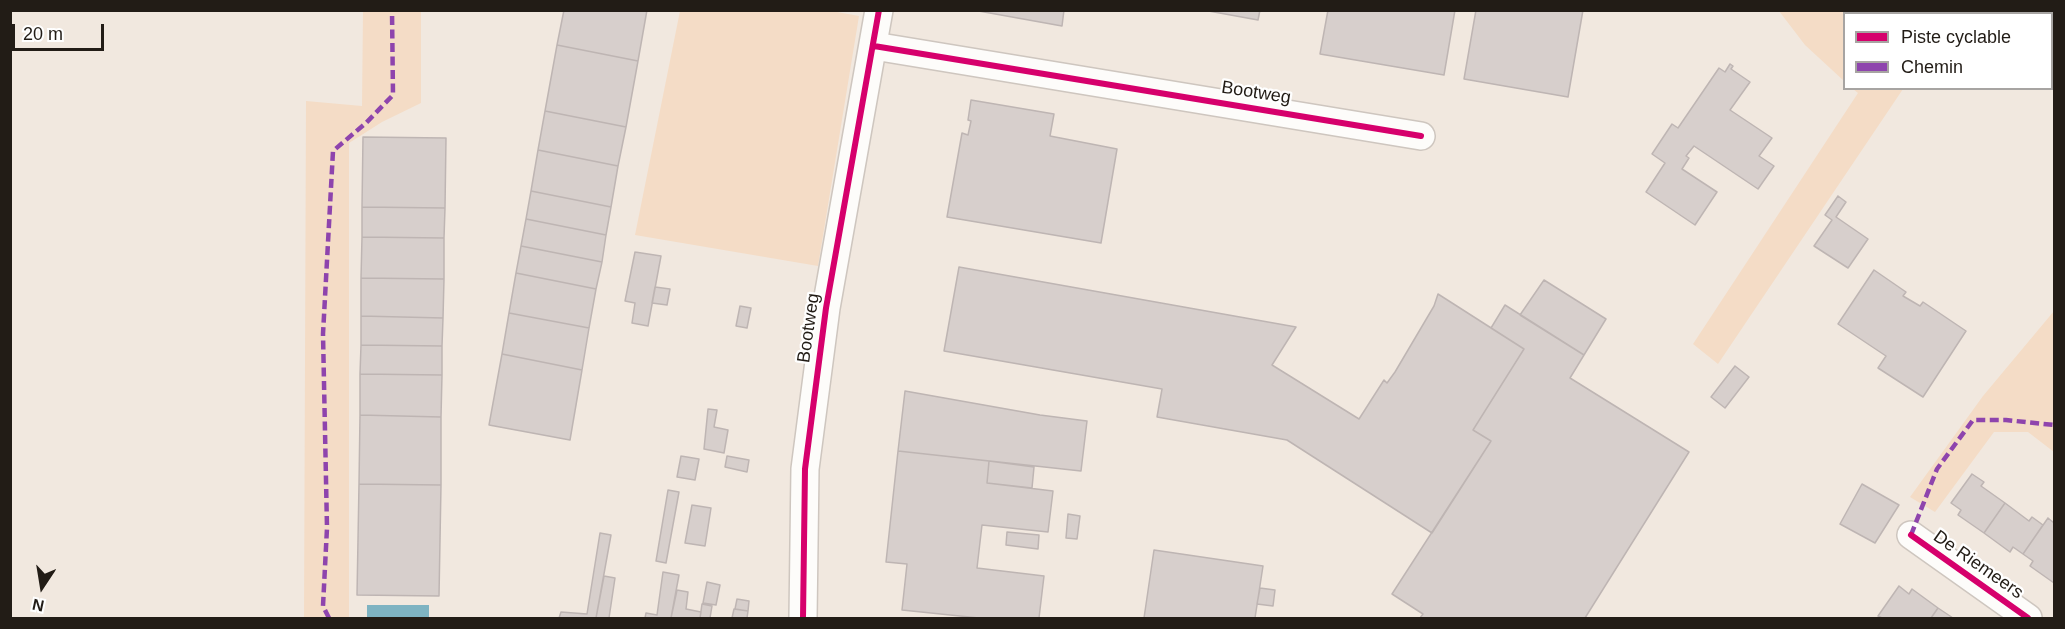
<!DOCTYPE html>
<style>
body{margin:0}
#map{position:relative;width:2065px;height:629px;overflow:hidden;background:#f1e8df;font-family:Arial,sans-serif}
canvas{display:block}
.frame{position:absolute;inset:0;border:12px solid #221c16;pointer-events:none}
.legend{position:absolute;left:1843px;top:12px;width:210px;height:78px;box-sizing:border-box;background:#fff;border:2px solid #a7a4a2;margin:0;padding:8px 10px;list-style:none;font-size:18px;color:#221c16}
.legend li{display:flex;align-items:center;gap:12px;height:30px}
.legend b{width:30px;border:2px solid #a7a4a2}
.north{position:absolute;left:12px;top:557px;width:60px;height:60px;-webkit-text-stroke:4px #fff;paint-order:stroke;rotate:192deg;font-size:16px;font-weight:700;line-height:24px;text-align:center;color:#221c16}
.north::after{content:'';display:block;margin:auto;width:21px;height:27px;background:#221c16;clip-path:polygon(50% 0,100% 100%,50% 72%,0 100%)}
.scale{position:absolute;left:12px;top:24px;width:92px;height:27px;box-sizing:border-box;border:3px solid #221c16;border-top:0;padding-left:8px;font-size:18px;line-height:21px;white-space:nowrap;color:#221c16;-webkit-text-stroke:4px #fff;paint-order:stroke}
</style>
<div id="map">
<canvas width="2065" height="629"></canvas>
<div class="frame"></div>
<ul class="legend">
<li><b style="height:8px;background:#d6006c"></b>Piste cyclable</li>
<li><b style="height:8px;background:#8e44ad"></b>Chemin</li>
</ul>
<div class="north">N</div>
<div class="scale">20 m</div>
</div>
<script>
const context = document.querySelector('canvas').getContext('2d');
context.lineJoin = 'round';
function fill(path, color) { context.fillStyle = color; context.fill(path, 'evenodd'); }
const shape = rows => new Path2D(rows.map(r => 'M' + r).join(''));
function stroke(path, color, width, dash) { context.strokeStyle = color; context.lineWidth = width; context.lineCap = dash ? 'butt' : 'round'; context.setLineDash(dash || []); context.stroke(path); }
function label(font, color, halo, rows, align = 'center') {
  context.font = font + ' Arial,sans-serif'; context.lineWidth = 4.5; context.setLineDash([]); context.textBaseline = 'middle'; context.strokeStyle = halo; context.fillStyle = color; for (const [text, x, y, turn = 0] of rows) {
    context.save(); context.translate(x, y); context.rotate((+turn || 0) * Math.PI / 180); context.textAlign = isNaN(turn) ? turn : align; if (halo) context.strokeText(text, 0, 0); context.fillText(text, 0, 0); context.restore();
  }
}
const green = shape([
 [826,10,859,16,818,266,635,235,680,11],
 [363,11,421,11,421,103,382,122,349,143,349,618,304,618,306,101,362,106],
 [1779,11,1955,11,1953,14,1844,14,1844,81,1805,45],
 [1989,11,2054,11,2054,72,2052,69,2052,14,1992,13],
 [1853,89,1903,89,1718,364,1693,344,1858,93],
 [2054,311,2054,452,2028,432,1994,432,1935,512,1910,497,1983,396]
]);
const water = shape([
 [367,605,429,605,429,618,367,618]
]);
const building = shape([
 [564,10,647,10,638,61,557,45,564,10],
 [973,10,1064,10,1062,26,973,10],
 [1203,10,1260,10,1258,20,1203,10],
 [1328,10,1455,10,1444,75,1320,54,1328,10],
 [1476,10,1583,10,1568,97,1464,79,1476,10],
 [557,45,638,61,626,127,545,111,557,45],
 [1730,64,1733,66,1731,69,1750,82,1730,110,1772,138,1759,156,1774,166,1758,189,1694,146,1686,156,1689,158,1682,169,1717,192,1695,225,1646,192,1665,163,1652,154,1672,124,1678,128,1719,68,1725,72,1730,64],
 [971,100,1054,114,1050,136,1117,149,1101,243,947,217,962,133,968,135,971,121,968,120,971,100],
 [545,111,626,127,618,166,538,150,545,111],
 [363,137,446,138,445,208,362,207,363,137],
 [538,150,618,166,611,207,531,191,538,150],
 [531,191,611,207,606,235,526,219,531,191],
 [1838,196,1846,202,1836,217,1868,239,1848,268,1814,246,1832,220,1825,215,1838,196],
 [362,207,445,208,444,238,362,237,362,207],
 [526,219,606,235,602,262,521,246,526,219],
 [362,237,444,238,444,279,361,278,362,237],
 [521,246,602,262,596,289,516,273,521,246],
 [635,252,661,256,648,326,632,323,635,303,625,301,635,252],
 [959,267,1296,327,1272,365,1359,419,1384,380,1387,383,1395,372,1434,306,1438,294,1524,349,1473,430,1491,441,1432,533,1287,440,1157,417,1162,389,944,351,959,267],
 [1874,270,1906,292,1903,296,1920,306,1923,302,1966,331,1923,397,1878,368,1886,356,1838,324,1874,270],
 [516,273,596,289,589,328,509,313,516,273],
 [361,278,444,279,443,318,361,316,361,278],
 [1544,280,1606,319,1584,355,1520,315,1544,280],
 [655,287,670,289,667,305,652,303,655,287],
 [1505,305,1584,355,1570,378,1689,452,1585,618,1420,618,1423,614,1392,594,1491,441,1473,430,1524,349,1491,328,1505,305],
 [740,306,751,308,747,328,736,326,740,306],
 [509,313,589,328,582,370,502,354,509,313],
 [361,316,443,318,442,346,361,345,361,316],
 [361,345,442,346,442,375,360,374,361,345],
 [502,354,582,370,570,440,489,425,502,354],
 [1735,366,1749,377,1725,408,1711,397,1735,366],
 [360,374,442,375,441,417,360,415,360,374],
 [905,391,1040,415,1087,421,1081,471,898,451,905,391],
 [708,409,717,410,714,427,728,430,724,453,704,449,708,409],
 [360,415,441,417,441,485,359,484,360,415],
 [898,451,989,461,987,483,1053,491,1048,532,982,525,977,568,1044,576,1039,618,979,618,902,610,907,564,886,562,898,451],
 [681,456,699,459,695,480,677,477,681,456],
 [727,456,749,460,747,472,725,467,727,456],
 [989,461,1034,467,1032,488,987,483,989,461],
 [1972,474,1984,482,1981,486,2005,503,1984,533,1958,515,1961,510,1951,503,1972,474],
 [359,484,441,485,439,596,357,595,359,484],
 [1862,484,1899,505,1875,543,1840,524,1862,484],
 [668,490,679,492,666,563,656,561,668,490],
 [2005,503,2029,521,2032,517,2043,525,2023,554,2013,547,2010,552,1984,533,2005,503],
 [692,505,711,508,705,546,685,543,692,505],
 [1068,514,1080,516,1077,539,1066,538,1068,514],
 [2048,518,2054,523,2054,583,2030,566,2033,561,2023,554,2048,518],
 [1007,532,1039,535,1038,549,1006,545,1007,532],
 [600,533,611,535,596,618,559,618,561,612,587,614,600,533],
 [1154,550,1263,566,1255,618,1144,618,1154,550],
 [663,572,679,575,671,618,645,618,646,613,657,615,663,572],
 [604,576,615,578,609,618,596,618,604,576],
 [707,582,720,585,716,605,703,603,707,582],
 [1899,586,1909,594,1912,589,1938,608,1931,618,1882,618,1878,616,1899,586],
 [1260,588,1275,590,1273,606,1257,604,1260,588],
 [677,590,688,592,686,609,701,612,700,618,671,618,677,590],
 [737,599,749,601,748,611,735,609,737,599],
 [702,604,712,606,710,618,700,618,702,604],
 [1938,608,1953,618,1931,618,1938,608],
 [734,609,748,611,747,618,732,618,734,609]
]);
const minor = shape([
 [874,46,1421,136],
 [1911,535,2028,618],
 [803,618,805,469,826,308,879,10]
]);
const quiet = shape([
 [1911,535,1937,469,1973,420,2006,420,2054,425],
 [329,618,323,606,327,528,323,334,333,151,366,123,393,95,392,10]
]);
const cycleway = shape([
 [874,46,1421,136],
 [1911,535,2028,618],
 [803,618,805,469,826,308,879,10]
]);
const streetNames = [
 ["Bootweg",1256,93,9],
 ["Bootweg",809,328,-82],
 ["De Riemeers",1978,565,35]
];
fill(green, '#f4dcc6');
fill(water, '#7eb3c2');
fill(building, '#d7cfcc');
stroke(building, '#beb5b3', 1.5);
stroke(minor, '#cec6bf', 30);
stroke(minor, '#fdfcfa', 27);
stroke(quiet, '#8e44ad', 4.5, [9, 4.5]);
stroke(cycleway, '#d6006c', 6);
label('18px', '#221c16', '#fff', streetNames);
</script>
